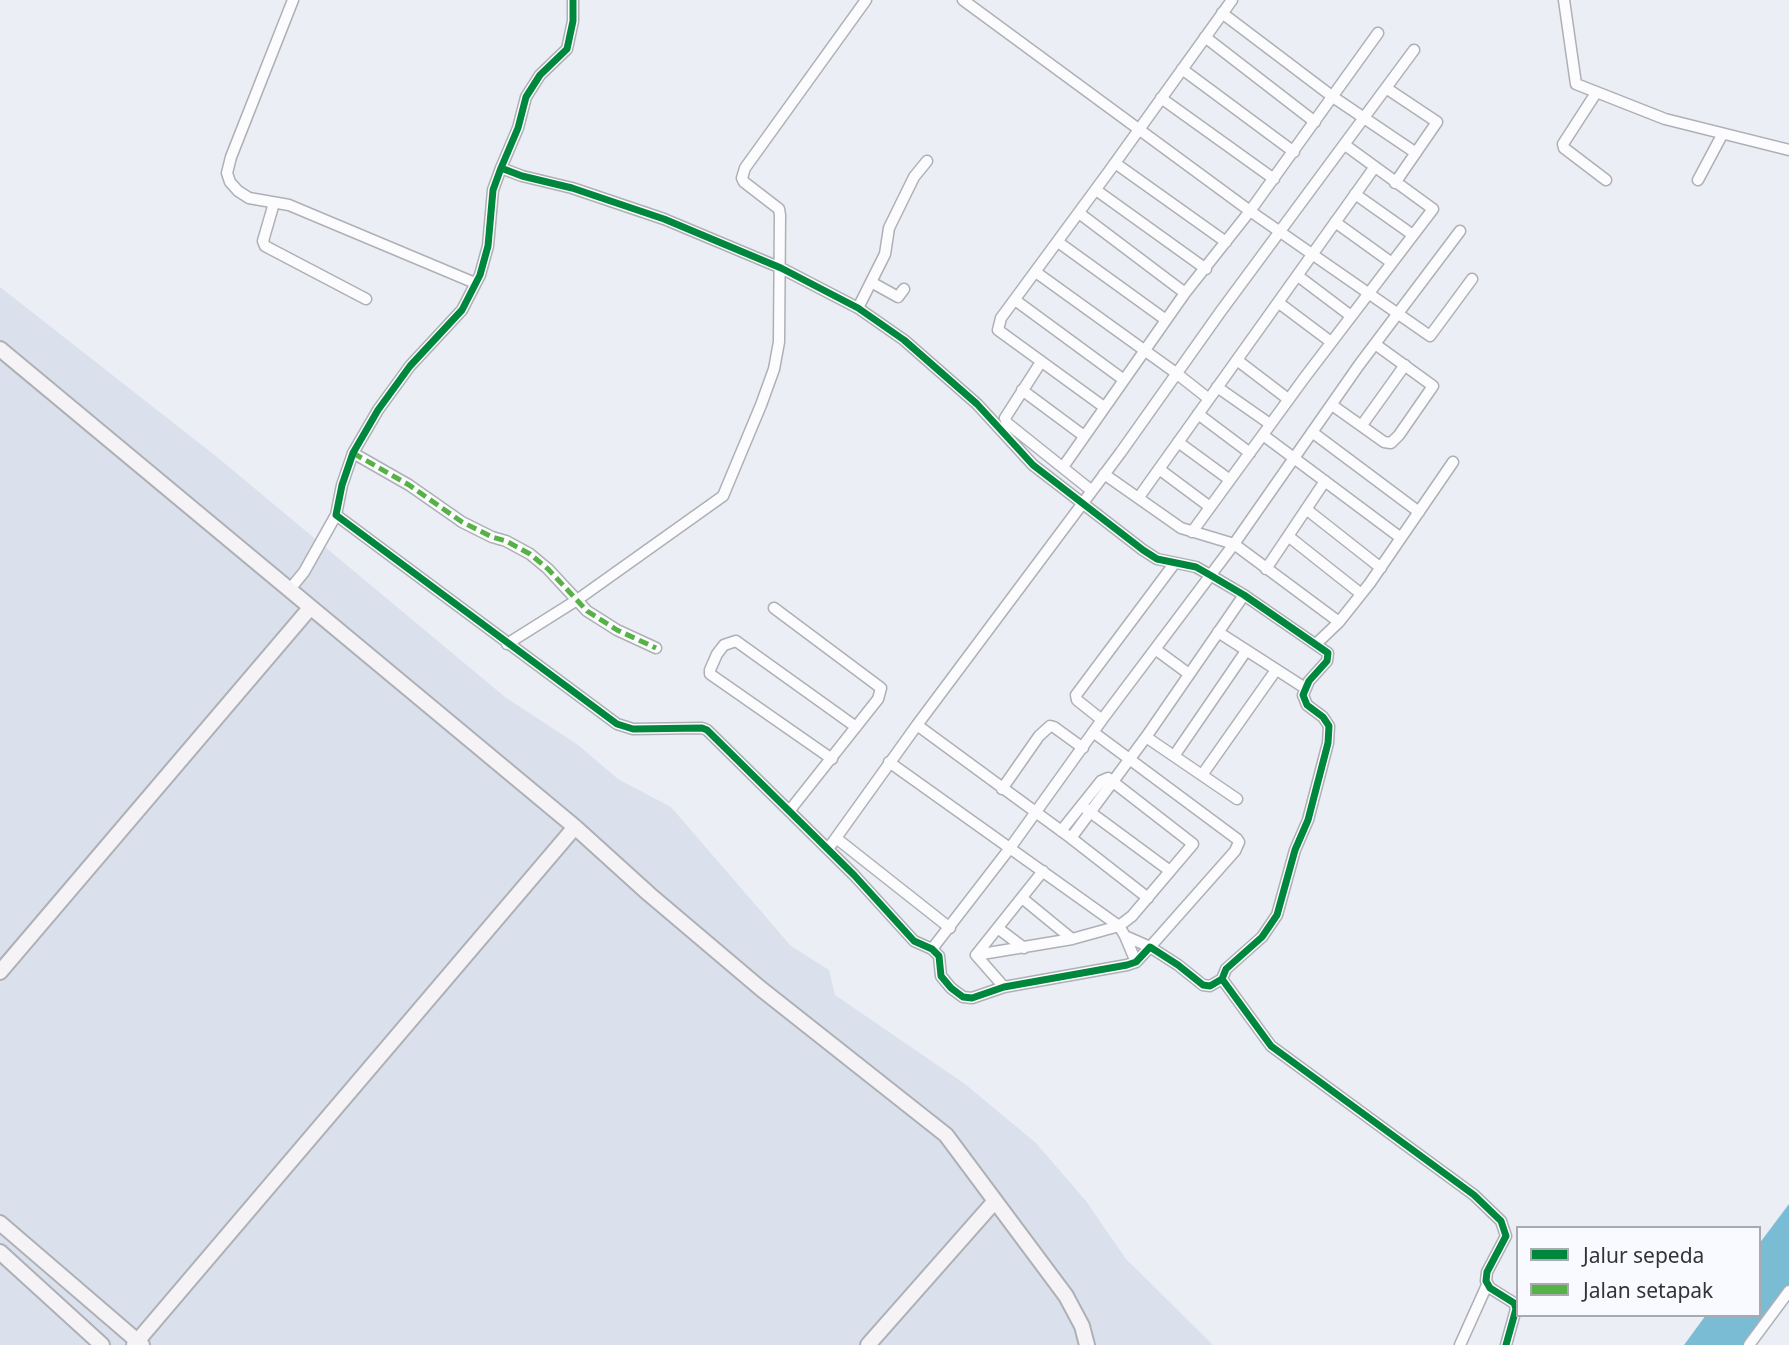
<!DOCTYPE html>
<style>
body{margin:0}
#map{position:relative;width:1789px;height:1345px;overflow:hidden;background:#ebeef5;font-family:"Noto Sans",sans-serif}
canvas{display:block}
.legend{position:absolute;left:1516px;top:1226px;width:245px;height:91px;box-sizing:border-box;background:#f8faff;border:2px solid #a8aaaf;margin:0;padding:9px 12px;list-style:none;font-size:21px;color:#313337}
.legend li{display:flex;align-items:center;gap:14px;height:35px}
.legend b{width:35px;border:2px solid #a8aaaf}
</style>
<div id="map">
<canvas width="1789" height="1345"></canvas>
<ul class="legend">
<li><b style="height:9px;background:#00873e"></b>Jalur sepeda</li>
<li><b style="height:9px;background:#56b246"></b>Jalan setapak</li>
</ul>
</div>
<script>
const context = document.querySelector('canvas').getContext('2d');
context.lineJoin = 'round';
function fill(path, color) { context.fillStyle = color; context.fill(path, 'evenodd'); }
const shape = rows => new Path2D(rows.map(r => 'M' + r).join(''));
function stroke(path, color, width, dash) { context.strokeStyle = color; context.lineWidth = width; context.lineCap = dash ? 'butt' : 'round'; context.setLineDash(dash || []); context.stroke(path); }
const built = shape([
 [0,287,217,457,505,697,578,745,618,779,671,807,791,946,829,970,835,995,965,1084,1036,1143,1086,1201,1126,1259,1213,1345,0,1345]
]);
const water = shape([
 [1789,1204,1789,1286,1745,1345,1684,1345,1706,1315,1759,1315,1759,1244]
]);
const street = shape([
 [293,0,231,157,227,173,230,182,238,191,249,198,289,205,475,283],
 [573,0,573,21,567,49,540,75,526,97,518,128,501,168,493,190,488,246,480,275,462,310,410,366,378,410,353,453,342,485,336,515,617,724,633,729,702,728,707,730,854,875,914,941,932,949,939,956,941,976,951,988,963,997,972,998,1004,987,1127,965,1136,962,1150,947,1178,965,1203,985,1210,986,1222,979],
 [963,0,1250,211,1430,336,1472,279],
 [1564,0,1576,84,1665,119,1789,150],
 [1222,13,1333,97,1416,153],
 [1205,37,1315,122],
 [1182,69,1294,152],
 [1386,88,1437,122,1395,183],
 [1596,93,1563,144,1564,148,1606,180],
 [1161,98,1274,179],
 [1115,163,1232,0],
 [501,168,522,176,572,188,664,219,781,268,858,308,904,340,977,404,1033,465,1143,550,1157,559,1196,567,1210,575,1244,595,1328,653,1327,661,1309,681,1303,695,1307,705,1323,717,1329,726,1328,743,1308,820,1295,850,1277,915,1262,937,1226,969,1222,979,1271,1046,1474,1195,1501,1221,1506,1236,1487,1272,1486,1281,1490,1288,1514,1303,1516,1309,1506,1345],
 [1698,180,1722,135],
 [1096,190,1206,269],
 [1355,194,1413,235],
 [274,203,263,241,265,246,366,299],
 [1079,213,1185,293],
 [1335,222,1392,263],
 [1058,242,1166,320],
 [1037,273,1176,373,1209,399],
 [1298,276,1351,316],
 [871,282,898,297,904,289],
 [1015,300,1124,380],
 [1279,303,1331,342],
 [858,308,885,254,889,228,914,177,927,161],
 [1237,360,1288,399],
 [1041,362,1005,418,1007,423,1092,491],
 [1217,387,1270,424],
 [1022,390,1084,436],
 [1332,405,1384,442,1391,443,1399,435,1433,386,1375,344],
 [1104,407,998,330,1001,318,1110,170,1115,163,1226,242],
 [1198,414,1250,453],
 [1362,425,1405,365],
 [1312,432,1419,512],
 [1263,435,1401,538],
 [1178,442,1230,480],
 [353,453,409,485,462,522,492,537,506,541,530,554,548,569,587,611,617,630,656,648],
 [1063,467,1185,293,1250,211,1378,33],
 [1159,469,1210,507],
 [1104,474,1181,528,1234,544,1339,622],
 [1139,497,1374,168],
 [1306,509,1381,568],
 [1192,532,1305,377,1433,209,1345,145],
 [1288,536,1360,593],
 [1266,569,1325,481],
 [290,589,304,572,336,515],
 [774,608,881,688,878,699,790,810],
 [1218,632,1305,688],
 [507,644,577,600,723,496,761,405,774,369,779,342,780,215,779,209,744,182,742,178,745,168,866,0],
 [1316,644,1339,622,1370,583,1453,462],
 [1155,649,1189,674],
 [1102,720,1077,700,1076,695,1174,564],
 [917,725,1121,452,1221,311,1414,50],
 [1093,732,1237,839,1239,842,1235,851,1150,947,1125,936],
 [1146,737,1237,799],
 [1174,756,1246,651],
 [832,759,710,674,710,670,717,654,724,645,736,641,856,727],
 [889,762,1119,926,1125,936,1136,962],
 [1202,775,1276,670],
 [1002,789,1039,736,1050,726,1054,727,1083,748],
 [1086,809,1170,871],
 [836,838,950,928],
 [1071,838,1146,737,1244,595],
 [828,849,917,725,1071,838,1148,898],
 [1022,898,1072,939],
 [999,929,1024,948],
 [932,949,1010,848,1104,717,1234,544,1359,365,1460,231],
 [976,955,1072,939,1119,926,1132,916,1193,844,1108,778,1101,781,1061,831],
 [1004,987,976,955,1043,871],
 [1460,1345,1487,1285],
 [1749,1345,1789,1291]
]);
const secondary = shape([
 [0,349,575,827],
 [0,972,310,608],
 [0,1223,142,1345],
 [0,1252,102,1345],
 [134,1345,575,827,649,894,760,988,946,1135,1066,1296,1082,1326,1087,1345],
 [868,1345,995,1201]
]);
const quiet = shape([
 [353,453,409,485,462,522,492,537,506,541,530,554,548,569,587,611,617,630,656,648]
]);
const cycleway = shape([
 [573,0,573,21,567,49,540,75,526,97,518,128,501,168,493,190,488,246,480,275,462,310,410,366,378,410,353,453,342,485,336,515,617,724,633,729,702,728,707,730,854,875,914,941,932,949,939,956,941,976,951,988,963,997,972,998,1004,987,1127,965,1136,962,1150,947,1178,965,1203,985,1210,986,1222,979],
 [501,168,522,176,572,188,664,219,781,268,858,308,904,340,977,404,1033,465,1143,550,1157,559,1196,567,1210,575,1244,595,1328,653,1327,661,1309,681,1303,695,1307,705,1323,717,1329,726,1328,743,1308,820,1295,850,1277,915,1262,937,1226,969,1222,979,1271,1046,1474,1195,1501,1221,1506,1236,1487,1272,1486,1281,1490,1288,1514,1303,1516,1309,1506,1345]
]);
fill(built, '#dae1ed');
fill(water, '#79bcd4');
stroke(street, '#aeb0b5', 13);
stroke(secondary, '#aeb0b5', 18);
stroke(street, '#fcfcfe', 10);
stroke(secondary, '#f5f3f5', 14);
stroke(quiet, '#56b246', 5, [10, 5]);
stroke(cycleway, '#00873e', 7);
</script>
